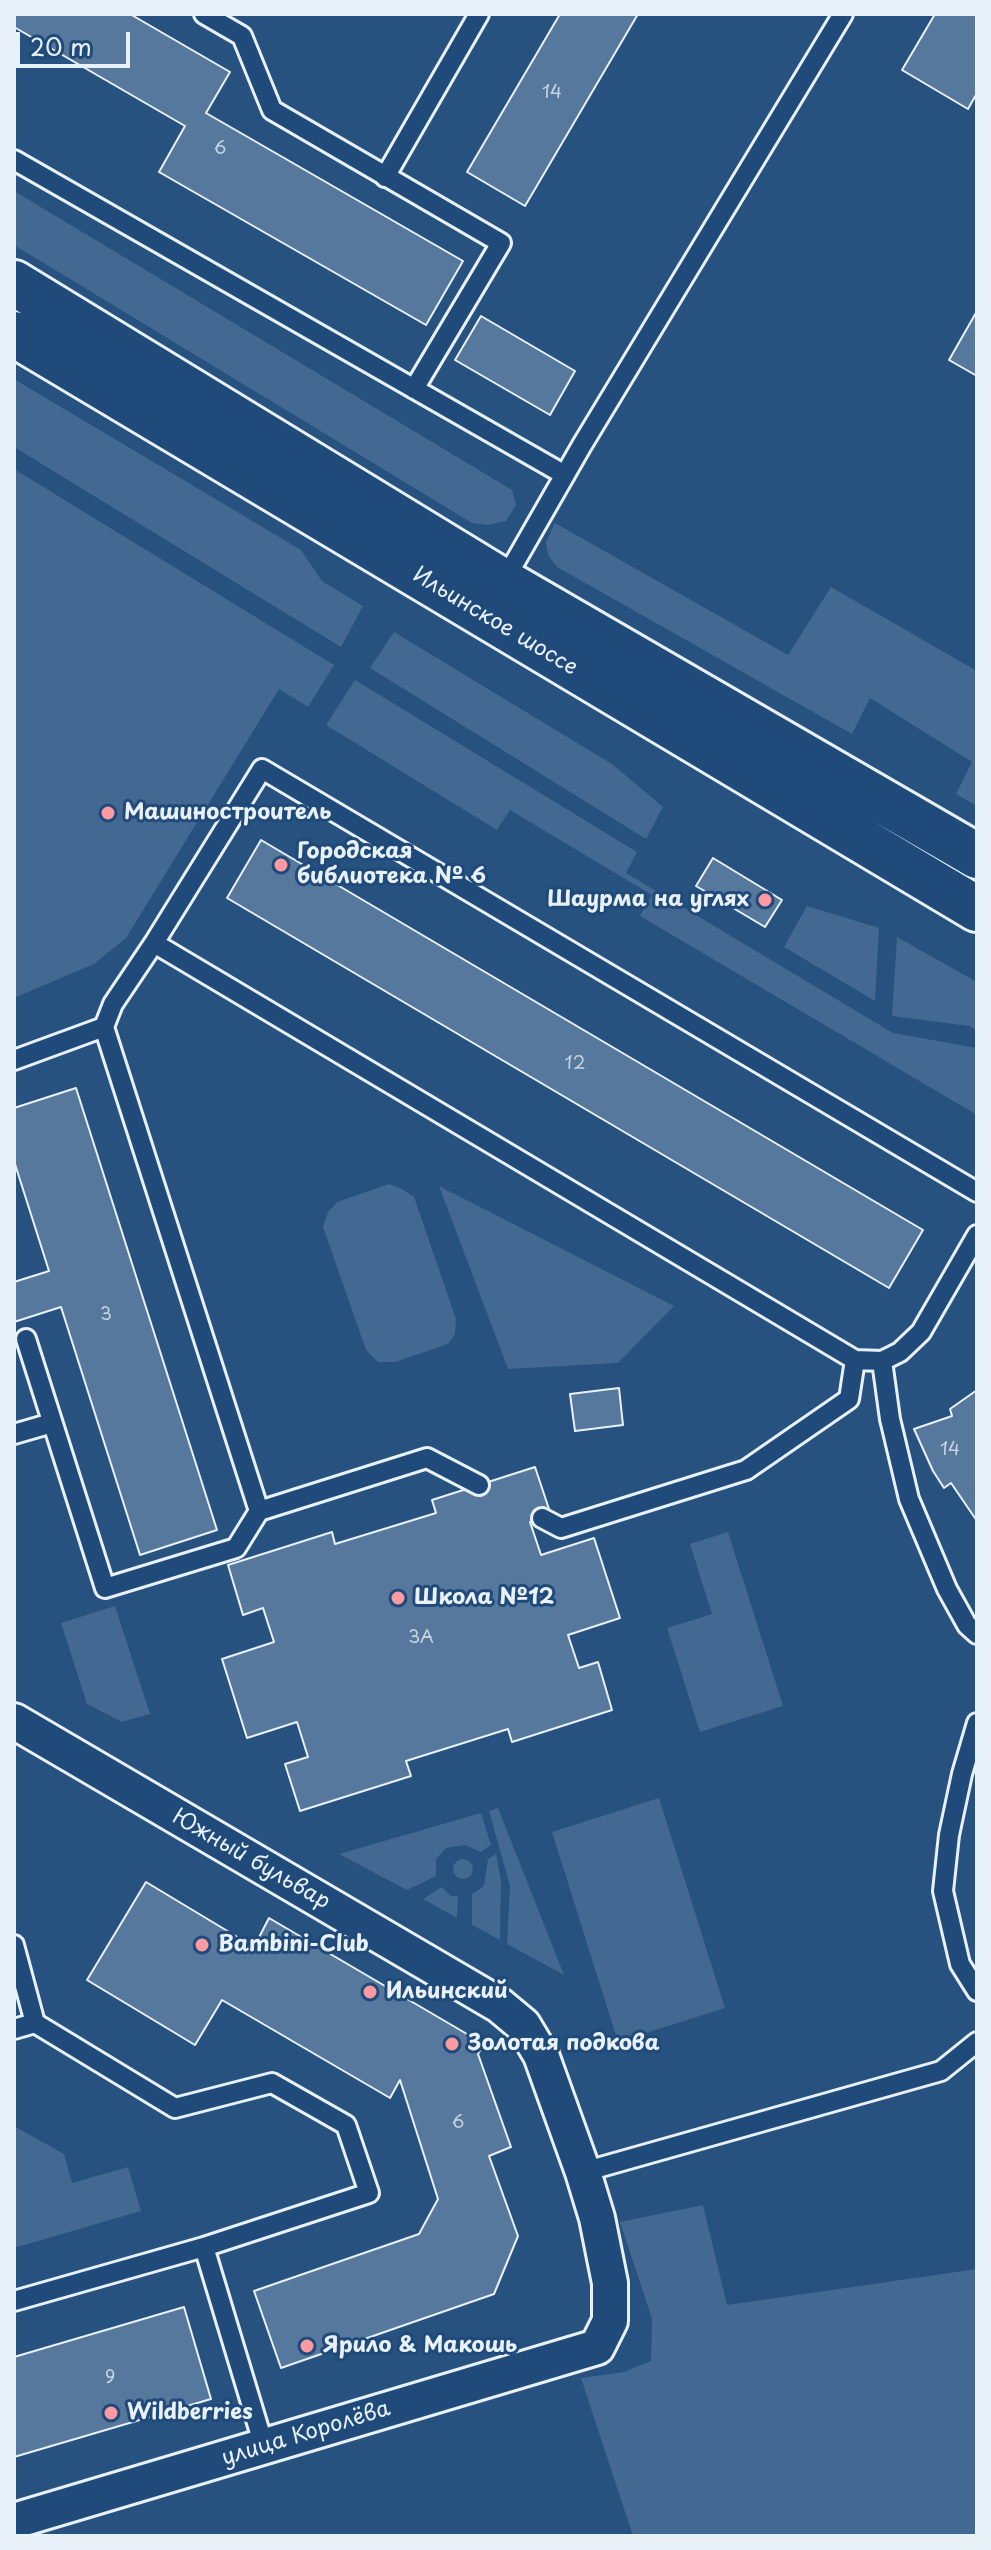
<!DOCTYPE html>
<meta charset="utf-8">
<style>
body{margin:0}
#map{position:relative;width:991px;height:2550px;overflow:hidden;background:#27517f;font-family:"Playpen Sans",sans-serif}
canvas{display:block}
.frame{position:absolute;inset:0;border:16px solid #e8f1f8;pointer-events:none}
.scale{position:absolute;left:16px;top:32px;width:114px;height:36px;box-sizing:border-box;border:4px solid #e8f1f8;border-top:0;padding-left:10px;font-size:24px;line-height:28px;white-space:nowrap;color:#e8f1f8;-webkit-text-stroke:6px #1f4a7a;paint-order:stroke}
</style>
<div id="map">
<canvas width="991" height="2550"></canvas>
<div class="frame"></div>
<div class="scale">20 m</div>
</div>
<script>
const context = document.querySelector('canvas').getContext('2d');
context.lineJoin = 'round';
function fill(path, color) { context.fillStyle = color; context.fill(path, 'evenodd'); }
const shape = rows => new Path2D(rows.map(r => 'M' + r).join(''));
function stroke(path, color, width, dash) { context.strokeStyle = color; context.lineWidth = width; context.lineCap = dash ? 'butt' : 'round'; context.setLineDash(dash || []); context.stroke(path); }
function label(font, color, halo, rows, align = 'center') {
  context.font = font + ' "Playpen Sans",sans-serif'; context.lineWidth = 6; context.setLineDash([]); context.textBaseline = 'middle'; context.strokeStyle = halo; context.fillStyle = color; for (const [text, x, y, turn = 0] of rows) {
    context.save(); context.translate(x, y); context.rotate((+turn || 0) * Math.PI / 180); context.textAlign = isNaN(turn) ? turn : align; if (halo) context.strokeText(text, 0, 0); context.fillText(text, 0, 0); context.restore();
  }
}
const green = shape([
 [14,191,512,490,516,505,506,521,488,525,472,523,14,245],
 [14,379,301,550,322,581,363,606,341,647,14,447],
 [14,469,334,665,308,707,279,689,126,938,94,964,14,998],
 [555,523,788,655,831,587,977,671,977,806,956,794,972,762,870,698,852,734,557,567,548,555,546,542],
 [394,632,612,764,663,807,646,839,370,668],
 [355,680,637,852,626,873,893,1033,977,1048,977,1115,640,916,652,895,510,810,497,830,326,725],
 [807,906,879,928,875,1001,784,947],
 [897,937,977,982,977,1030,969,1026,892,1016],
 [389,1184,402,1189,414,1197,456,1319,455,1334,448,1344,395,1362,378,1362,366,1350,323,1227,328,1212,337,1202],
 [439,1186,674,1306,618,1363,508,1369],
 [728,1532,783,1706,700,1732,667,1628,712,1614,690,1544],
 [115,1606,150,1714,122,1722,87,1704,61,1623],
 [659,1798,725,2008,618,2042,552,1832],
 [498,1808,564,1975,507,1944,510,1886,489,1811],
 [481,1813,491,1845,481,1852,465,1845,446,1848,436,1859,436,1876,407,1890,339,1854],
 [496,1854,501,1881,500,1940,472,1925,472,1894,484,1886,488,1859],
 '453 1869a10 10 0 1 1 20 0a10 10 0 1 1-20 0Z',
 [442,1887,451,1896,458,1896,457,1918,423,1899],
 [14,2126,64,2154,72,2183,128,2167,141,2211,14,2248],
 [703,2205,727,2305,977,2269,977,2536,633,2536,581,2378,624,2372,651,2361,652,2319,620,2222]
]);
const building = shape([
 [14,14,130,14,230,72,206,113,463,261,426,325,159,172,185,126,14,27,14,14],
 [560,14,638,14,525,206,467,172,560,14],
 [935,14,977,14,977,93,968,109,902,70,935,14],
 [977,311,977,376,949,360,977,311],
 [481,316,575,371,550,415,455,360,481,316],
 [261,840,923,1230,889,1288,227,898,261,840],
 [713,858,782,900,765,927,696,886,713,858],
 [76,1088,217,1530,140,1555,61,1307,14,1322,14,1282,49,1271,14,1161,14,1108,76,1088],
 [619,1388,623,1425,575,1431,570,1394,619,1388],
 [977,1390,977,1521,951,1483,944,1488,933,1471,914,1429,952,1416,950,1409,977,1390],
 [535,1467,551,1515,530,1522,541,1555,594,1538,620,1618,568,1635,579,1668,598,1662,612,1710,512,1742,508,1729,406,1761,411,1776,300,1811,285,1764,308,1757,297,1722,247,1738,222,1659,274,1642,263,1608,243,1615,228,1565,332,1532,335,1544,436,1513,432,1500,535,1467],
 [146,1882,254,1947,269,1918,484,2044,478,2054,511,2147,489,2156,518,2236,494,2294,281,2368,254,2291,419,2234,438,2199,400,2080,390,2098,222,2000,195,2045,87,1980,146,1882],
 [184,2307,211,2399,14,2457,14,2357,184,2307]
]);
const service = shape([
 [204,14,242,36,272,110,501,243,414,389],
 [14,160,565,475],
 [385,177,479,14],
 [504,581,582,445,843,14],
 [154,943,855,1360,882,1361,900,1352,921,1332,977,1235],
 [14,1060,104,1027],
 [26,1339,105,1588,236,1548,259,1511,104,1027,113,1004,154,943,262,769,977,1192],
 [882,1361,890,1419,909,1499,947,1589,967,1625,977,1634],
 [14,1434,52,1423],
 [259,1511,427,1458,479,1485],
 [542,1518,561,1528,746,1470,849,1399,855,1360],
 [977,1723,962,1774,949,1835,943,1891,960,1964,977,1991],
 [14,1945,35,2023],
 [14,2029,35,2023,175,2108,272,2083,346,2125,369,2193,204,2247,264,2446],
 [583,2172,941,2071,977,2042],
 [14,2301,204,2247]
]);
const minor = shape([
 [14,1721,499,2005,523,2025,541,2055,583,2172,597,2218,610,2283,610,2321,597,2347,14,2521]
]);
const primary = shape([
 [14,283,504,582,977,856],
 [14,334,977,909]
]);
const markers = [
 [108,813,8,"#ff9aa2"],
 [281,865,8,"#ff9aa2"],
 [765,900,8,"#ff9aa2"],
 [398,1598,8,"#ff9aa2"],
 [202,1945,8,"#ff9aa2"],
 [370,1992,8,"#ff9aa2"],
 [452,2044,8,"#ff9aa2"],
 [307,2346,8,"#ff9aa2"],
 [111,2413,8,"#ff9aa2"]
];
const numberNames = [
 ["14",552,93],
 ["6",220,149],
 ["12",575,1064],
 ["3",106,1315],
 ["14",950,1450],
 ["3А",421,1638],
 ["6",458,2123],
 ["9",110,2378]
];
const streetNames = [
 ["Ильинское шоссе",495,622,31],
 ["Южный бульвар",251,1860,30],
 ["улица Королёва",306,2434,-17]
];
const poiNames = [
 ["Машиностроитель",124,813],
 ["Городская",297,852],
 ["библиотека № 6",297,877],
 ["Шаурма на углях",749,900,"right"],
 ["Школа №12",414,1598],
 ["Bambini-Club",218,1945],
 ["Ильинский",386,1992],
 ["Золотая подкова",468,2044],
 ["Ярило & Макошь",323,2346],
 ["Wildberries",127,2413]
];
fill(green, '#436891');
fill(building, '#57789d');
stroke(building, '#e8f1f8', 2);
stroke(service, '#e8f1f8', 24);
stroke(minor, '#e8f1f8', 40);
stroke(primary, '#e8f1f8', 50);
stroke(service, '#1f4a7a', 18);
stroke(minor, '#1f4a7a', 34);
stroke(primary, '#1f4a7a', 44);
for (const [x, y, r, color] of markers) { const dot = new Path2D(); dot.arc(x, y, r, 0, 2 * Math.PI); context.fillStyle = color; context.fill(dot); stroke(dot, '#1f4a7a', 3); }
label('18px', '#c4d3e1', null, numberNames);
label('22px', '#e8f1f8', '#1f4a7a', streetNames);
label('bold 22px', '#e8f1f8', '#1f4a7a', poiNames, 'left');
</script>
